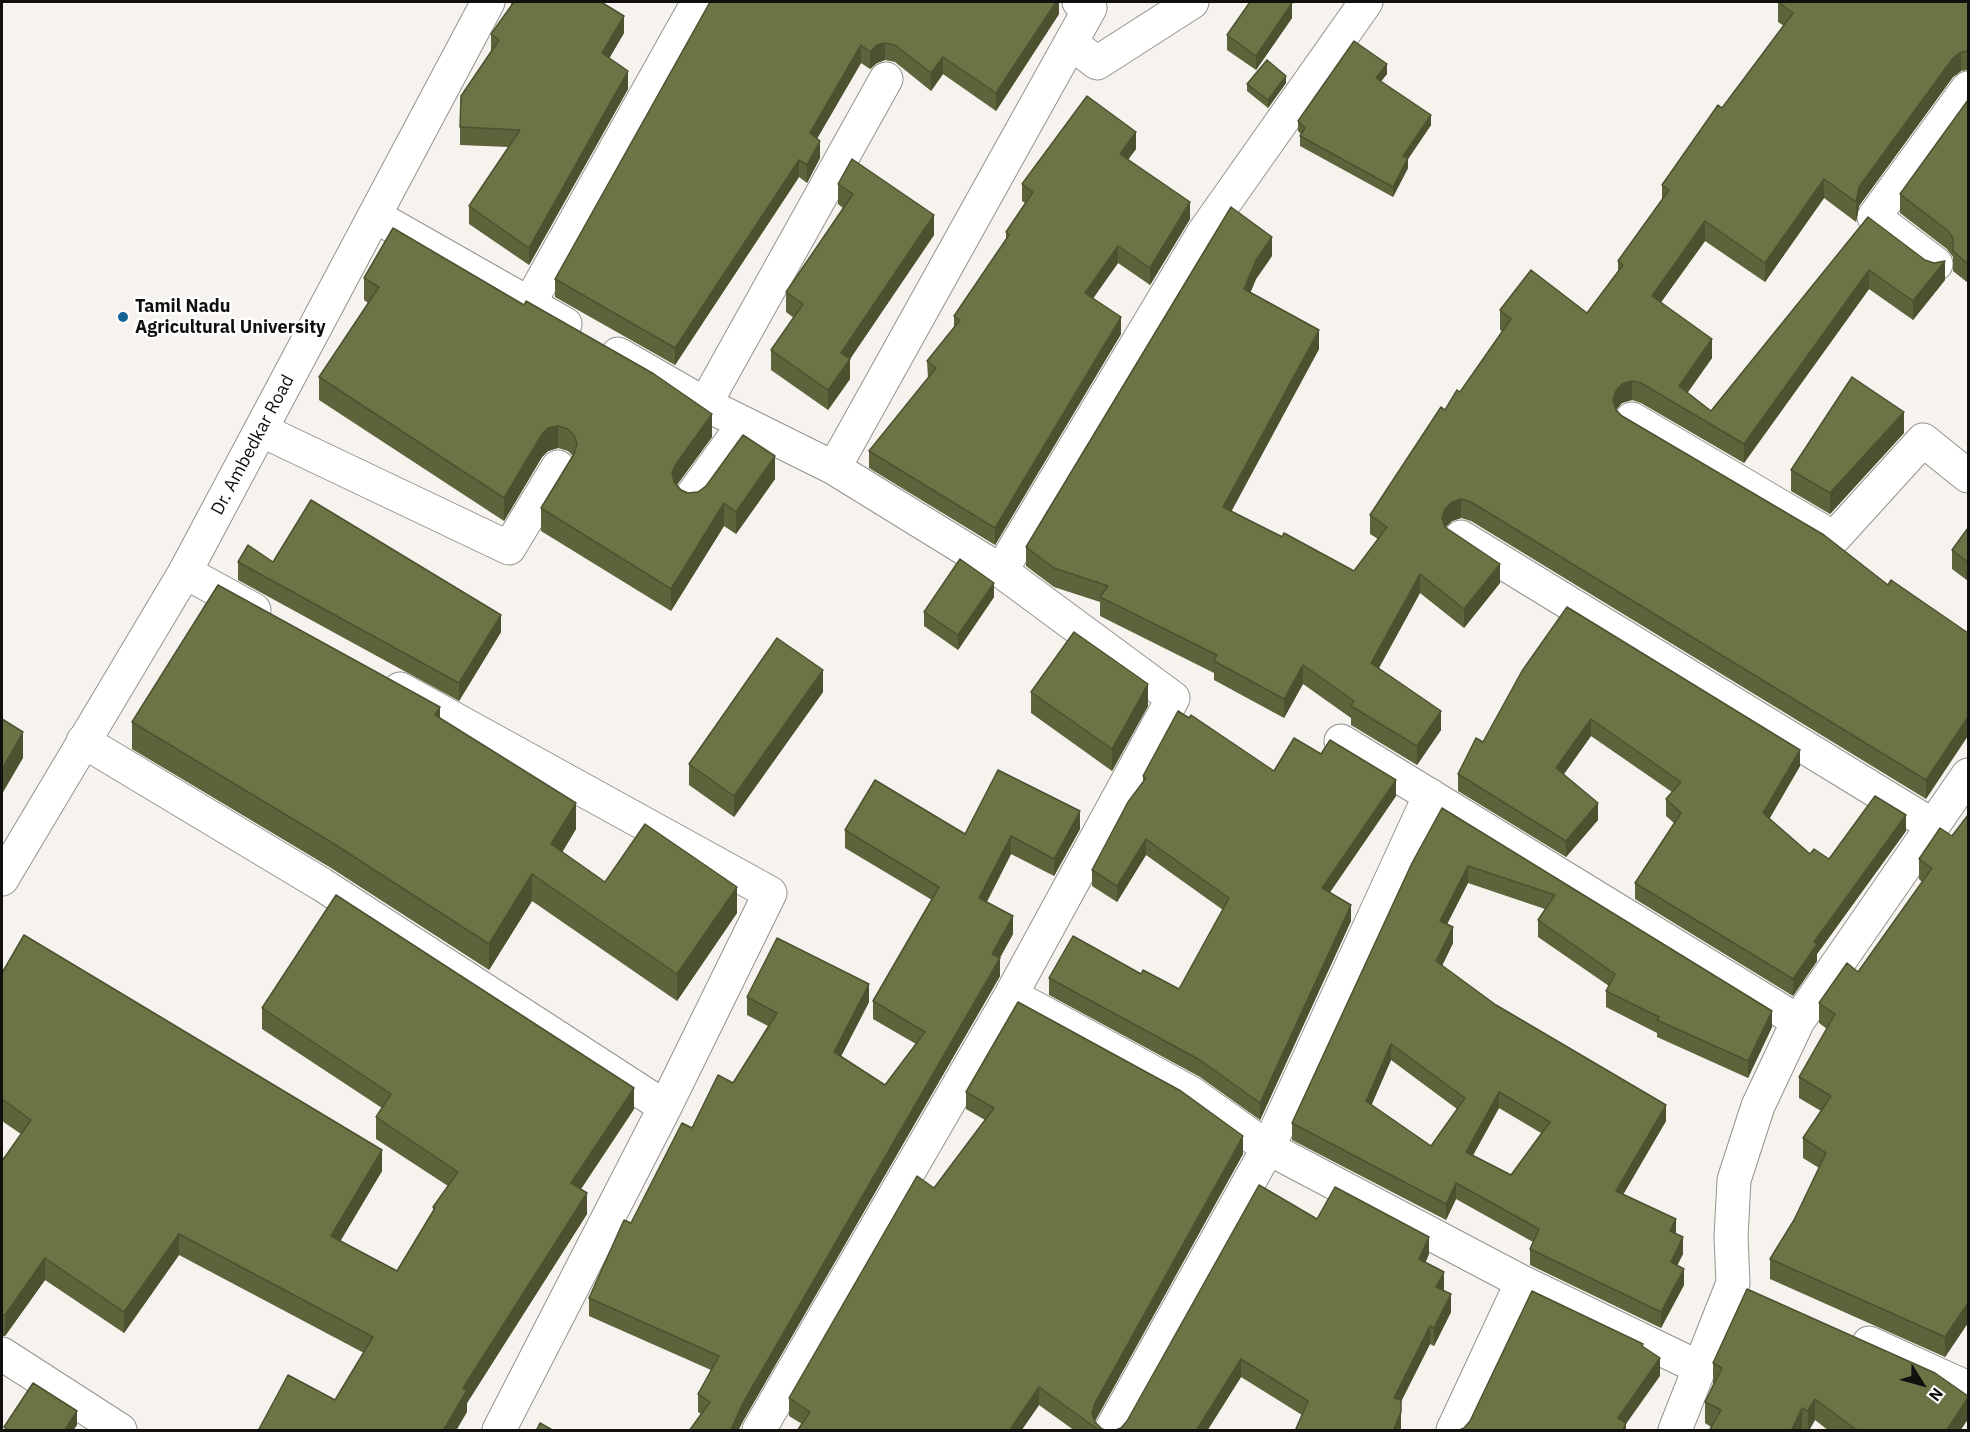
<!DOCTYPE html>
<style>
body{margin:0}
#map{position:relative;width:1970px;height:1432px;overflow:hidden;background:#f6f3ee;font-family:"IBM Plex Sans",sans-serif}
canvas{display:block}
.frame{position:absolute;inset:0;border:3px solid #11100f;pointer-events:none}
.north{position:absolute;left:1892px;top:1354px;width:60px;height:60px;-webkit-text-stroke:4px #fff;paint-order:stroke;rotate:127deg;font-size:16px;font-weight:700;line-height:24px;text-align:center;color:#11100f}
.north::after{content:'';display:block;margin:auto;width:21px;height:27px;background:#11100f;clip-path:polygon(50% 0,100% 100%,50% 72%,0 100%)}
</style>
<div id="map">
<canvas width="1970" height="1432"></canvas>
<div class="frame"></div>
<div class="north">N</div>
</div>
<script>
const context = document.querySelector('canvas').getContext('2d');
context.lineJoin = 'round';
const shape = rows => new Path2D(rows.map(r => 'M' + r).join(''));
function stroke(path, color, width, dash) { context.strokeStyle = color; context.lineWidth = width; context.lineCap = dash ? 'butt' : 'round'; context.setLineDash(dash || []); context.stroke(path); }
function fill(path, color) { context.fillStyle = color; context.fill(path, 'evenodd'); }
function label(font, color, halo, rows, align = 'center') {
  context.font = font + ' "IBM Plex Sans",sans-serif'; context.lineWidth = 5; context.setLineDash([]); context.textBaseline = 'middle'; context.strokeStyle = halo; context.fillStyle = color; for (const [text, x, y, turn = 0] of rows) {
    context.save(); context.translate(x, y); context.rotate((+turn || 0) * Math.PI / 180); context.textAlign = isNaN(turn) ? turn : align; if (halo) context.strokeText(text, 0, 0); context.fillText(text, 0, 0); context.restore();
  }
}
const street = shape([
 [1071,43,1097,63,1192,2],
 [375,216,565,324],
 [1936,264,1874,217,1968,88],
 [529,304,698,2],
 [618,354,705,404,834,468,1001,571,1173,698,1011,995,759,1430],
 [705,404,886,79],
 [1632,419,1834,538,1923,440,1968,476],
 [261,430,509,548,558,467],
 [834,468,1090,8,1079,2],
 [691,497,744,424],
 [1461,537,1932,825],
 [1001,571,1204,232,1366,2],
 [185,572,254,610],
 [400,689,770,893,665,1107,499,1430],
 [83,741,321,884,665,1107],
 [1341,741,1798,1021],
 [1011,995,1191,1093,1268,1148,1522,1282,1700,1368],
 [1869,1343,1968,1388],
 [2,1354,120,1430],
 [1111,1430,1268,1148,1430,795],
 [1453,1430,1522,1282],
 [1675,1430,1733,1283,1731,1237,1734,1180,1758,1106,1798,1021,1968,775]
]);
const secondary = shape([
 [2,879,185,572,488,2]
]);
const wall = shape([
 [511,2,601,2,624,33,609,58,628,89,529,265,469,224,469,206,509,147,460,145,460,127,491,52,491,34,511,6],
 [710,2,1059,2,1059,14,996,111,943,74,931,91,895,62,885,60,877,63,870,69,861,63,817,138,820,158,807,183,799,177,675,365,555,297,555,279],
 [1778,2,1968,2,1968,70,1961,71,1953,77,1859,206,1856,222,1824,198,1765,282,1705,241,1661,302,1712,358,1687,393,1711,411,1868,217,1945,280,1913,320,1869,289,1744,463,1641,403,1632,400,1622,403,1616,410,1622,416,1888,585,1968,633,1926,799,1471,521,1461,518,1452,521,1445,527,1500,583,1464,628,1420,593,1379,668,1441,730,1417,765,1351,725,1351,718,1303,684,1284,718,1214,680,1214,673,1100,616,1100,602,1054,587,1026,566,1026,547,1272,256,1256,279,1250,293,1319,349,1231,511,1354,571,1378,539,1370,534,1370,515,1445,410,1460,392,1502,331,1500,330,1500,310,1587,313,1618,271,1618,261,1662,200,1662,185,1722,108,1784,26,1778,22],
 [1292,18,1256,70,1227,50,1227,35],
 [1387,74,1381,81,1431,125,1408,159,1408,168,1393,197,1300,146,1300,136,1301,134,1298,131,1298,121],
 [1286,83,1268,108,1247,91,1247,84],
 [1968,100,1968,283,1953,271,1953,257,1947,249,1900,213,1900,194],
 [1136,149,1128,159,1190,219,1150,285,1118,263,1093,298,1121,334,995,545,869,468,869,451,928,378,927,361,954,328,954,316,1006,240,1006,232,1025,203,1022,201,1022,184],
 [838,184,934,235,850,359,850,379,828,410,771,370,771,350,794,318,786,312,786,292,843,208,838,204],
 [364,278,712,437,677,485,681,490,688,493,775,479,736,534,724,526,671,611,541,531,541,508,573,456,568,451,558,448,548,451,542,457,504,521,319,400,319,377,368,303,364,300],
 [1904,433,1830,514,1791,491,1791,470],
 [1968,528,1968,581,1952,569,1952,550],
 [238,562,273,562,501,632,459,701,238,580],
 [994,597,958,650,924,626,924,612],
 [1522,671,1800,766,1769,819,1810,854,1829,859,1906,831,1817,954,1817,961,1793,996,1635,899,1635,883,1674,823,1666,816,1666,799,1672,792,1591,736,1564,774,1598,820,1566,857,1458,791,1458,774,1483,742],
 [823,692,734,817,689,785,689,764],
 [1031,692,1148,706,1112,771,1031,713],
 [440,718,576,829,562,852,605,882,737,913,677,1001,532,901,489,970,331,868,132,749,132,722],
 [1189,718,1274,771,1321,754,1396,796,1330,892,1351,921,1260,1120,1200,1077,1049,995,1049,978,1141,974,1179,989,1223,910,1146,855,1117,902,1092,886,1092,870,1143,782,1143,776],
 [1442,808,1772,1027,1748,1078,1657,1037,1657,1033,1606,1007,1606,991,1609,986,1538,937,1538,920,1545,909,1468,883,1447,924,1453,943,1442,966,1496,1005,1666,1121,1623,1194,1676,1233,1683,1254,1677,1265,1684,1285,1661,1328,1530,1265,1530,1249,1533,1242,1456,1199,1446,1220,1292,1140,1292,1123],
 [1391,1060,1457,1109,1431,1146,1371,1105],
 [1499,1108,1541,1133,1511,1175,1473,1155],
 [1968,815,1968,1323,1945,1357,1770,1279,1770,1259,1794,1220,1819,1168,1803,1158,1803,1138,1821,1111,1799,1098,1799,1077,1827,1029,1819,1023,1819,1003,1858,972,1922,882,1919,879,1919,859,1952,836],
 [1080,829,1054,876,1011,854,987,902,1013,934,1000,958,1000,976,743,1421,738,1431,689,1431,701,1414,698,1412,698,1394,711,1370,589,1316,589,1298,631,1223,692,1128,733,1083,768,1026,747,1015,747,997,869,1002,841,1056,885,1085,916,1044,873,1019,873,1001,932,900,845,848,845,830,965,834],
 [2,973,382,1171,340,1241,397,1271,433,1212,433,1207,448,1186,376,1139,376,1117,382,1108,262,1029,262,1008,634,1109,581,1189,587,1214,467,1403,467,1412,335,1400,364,1353,179,1255,124,1333,45,1280,5,1336,2,1336,2,1161,21,1134,2,1121],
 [966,1092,1243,1154,1095,1421,1095,1422,1102,1429,1110,1431,1075,1431,1039,1405,1021,1431,797,1431,802,1424,789,1416,789,1398,934,1188,985,1120,966,1109],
 [1317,1219,1429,1254,1425,1263,1444,1290,1451,1312,1434,1346,1430,1344,1401,1402,1401,1431,1295,1431,1302,1415,1241,1377,1207,1431,1113,1431,1121,1428],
 [1713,1363,1968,1419,1960,1431,1829,1431,1815,1420,1809,1431,1805,1431,1802,1429,1802,1431,1709,1431,1711,1427,1705,1423,1705,1402,1713,1384]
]);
const shadedWall = shape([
 [1056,2,1059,2,1059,14,996,111,996,93],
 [1292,3,1292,18,1256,70,1256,56],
 [624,16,624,33,602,71,602,53],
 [885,43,885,60,877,63,870,69,870,52,877,45],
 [861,45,861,63,810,151,810,133],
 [1961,52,1961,71,1953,77,1859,206,1856,222,1856,202,1859,187,1953,58],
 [943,57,943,74,931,91,931,73],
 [1387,64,1387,74,1376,88,1376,78],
 [628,71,628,89,529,265,529,248],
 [1286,76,1286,83,1268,108,1268,100],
 [1431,115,1431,125,1408,159,1408,168,1393,197,1393,187,1403,156],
 [1136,132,1136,149,1120,171,1120,154],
 [820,141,820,158,807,183,807,165],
 [799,160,799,177,675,365,675,348],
 [1824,179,1824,198,1765,282,1765,263],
 [1190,202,1190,219,1150,285,1150,268],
 [934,215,934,235,850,359,850,379,828,410,828,390,841,353],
 [1705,221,1705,241,1652,315,1652,296],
 [1272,237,1272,256,1256,279,1244,308,1244,289,1256,260],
 [1118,246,1118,263,1085,310,1085,293],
 [1945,261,1945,280,1913,320,1913,301],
 [1869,270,1869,289,1744,463,1744,444],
 [1121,317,1121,334,995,545,995,528],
 [1319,330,1319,349,1223,527,1223,507],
 [1712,339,1712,358,1679,405,1679,386],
 [1632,381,1632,400,1622,403,1616,410,1613,400,1616,391,1622,384],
 [1904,412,1904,433,1830,514,1830,493],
 [712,414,712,437,676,486,672,494,672,472,676,464],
 [558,426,558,448,548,451,542,457,504,521,504,498,542,434,548,428],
 [775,456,775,479,736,534,736,512],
 [1461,499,1461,518,1452,521,1445,528,1442,518,1445,509,1452,502],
 [724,503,724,526,671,611,671,589],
 [1500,564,1500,583,1464,628,1464,609],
 [1420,574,1420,593,1371,682,1371,663],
 [994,583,994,597,958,650,958,635],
 [501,615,501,632,459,701,459,683],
 [1303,665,1303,684,1284,718,1284,699],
 [823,670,823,692,734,817,734,796],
 [1148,684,1148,706,1112,771,1112,749],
 [440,707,440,733,435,715],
 [1441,711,1441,730,1417,765,1417,746],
 [1968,717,1968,736,1926,799,1926,780],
 [1591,719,1591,736,1556,785,1556,768],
 [23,732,23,758,2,794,2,769],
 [1800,750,1800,766,1763,830,1763,813],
 [1396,780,1396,796,1322,904,1322,888],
 [576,803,576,829,551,871,551,844],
 [1598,803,1598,820,1566,857,1566,841],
 [1080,811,1080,829,1054,876,1054,859],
 [1906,815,1906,831,1817,954,1817,961,1793,996,1793,979,1814,942],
 [1011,836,1011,854,979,916,979,898],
 [1146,839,1146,855,1117,902,1117,886],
 [1468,866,1468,883,1440,938,1440,921],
 [532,874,532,901,489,970,489,944],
 [737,887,737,913,677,1001,677,974],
 [1351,905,1351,921,1260,1120,1260,1103],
 [1013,916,1013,934,992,971,992,954],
 [1453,927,1453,943,1436,978,1436,961],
 [1000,958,1000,976,743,1421,738,1431,731,1431,743,1403],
 [869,984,869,1002,834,1070,834,1052],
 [1772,1011,1772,1027,1748,1078,1748,1061],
 [1391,1044,1391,1060,1366,1118,1366,1101],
 [634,1088,634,1109,571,1204,571,1183],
 [1499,1092,1499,1108,1466,1168,1466,1152],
 [1666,1105,1666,1121,1616,1207,1616,1191],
 [1243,1136,1243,1154,1095,1421,1092,1413,1095,1403],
 [382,1150,382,1171,331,1257,331,1236],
 [1456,1183,1456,1199,1446,1220,1446,1204],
 [587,1193,587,1214,467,1403,467,1412,456,1431,443,1431,463,1388],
 [1676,1219,1676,1236,1670,1231],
 [179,1234,179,1255,124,1333,124,1312],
 [1429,1237,1429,1254,1419,1277,1419,1259],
 [1683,1237,1683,1254,1671,1278,1671,1262],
 [45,1258,45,1280,5,1336,5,1315],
 [1684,1269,1684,1285,1661,1328,1661,1312],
 [1444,1272,1444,1290,1436,1305,1436,1287],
 [1451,1294,1451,1312,1434,1346,1434,1328],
 [1968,1303,1968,1323,1945,1357,1945,1337],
 [1430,1326,1430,1344,1394,1415,1394,1398],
 [1660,1358,1660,1376,1621,1431,1618,1418],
 [1241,1359,1241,1377,1207,1431,1196,1431],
 [1039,1387,1039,1405,1021,1431,1009,1431],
 [1968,1398,1968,1419,1960,1431,1946,1431],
 [1815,1399,1815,1420,1808,1431,1808,1411],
 [1802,1408,1802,1431,1791,1431],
 [77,1411,77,1425,73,1431,64,1431],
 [1401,1412,1401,1431,1393,1431],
 [1626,1423,1626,1431,1622,1431]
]);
const building = shape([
 [514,2,601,2,624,16,602,53,628,71,529,248,469,206,520,130,460,127,461,96,499,40,491,34,514,2],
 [710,2,1056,2,996,93,943,57,931,73,895,45,885,43,877,45,870,52,861,45,810,133,820,141,807,165,799,160,675,348,555,279,710,2],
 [1250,2,1289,2,1292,3,1256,56,1227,35,1250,2],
 [1778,2,1968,2,1968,51,1961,52,1953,58,1859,187,1856,202,1824,179,1765,263,1705,221,1652,296,1712,339,1679,386,1711,411,1868,217,1925,260,1934,263,1945,261,1913,301,1869,270,1744,444,1641,383,1632,381,1622,384,1616,391,1613,400,1616,410,1622,416,1824,535,1888,585,1891,580,1968,633,1968,717,1926,780,1471,502,1461,499,1452,502,1445,509,1442,518,1445,527,1500,564,1464,609,1420,574,1371,663,1441,711,1417,746,1351,706,1354,701,1303,665,1284,699,1214,661,1217,655,1100,597,1108,586,1054,568,1026,547,1231,207,1272,237,1256,260,1244,289,1319,330,1223,507,1282,537,1284,533,1354,571,1387,527,1370,515,1441,407,1445,410,1457,390,1460,392,1511,319,1500,310,1531,270,1587,313,1623,265,1618,261,1669,190,1662,185,1718,105,1722,108,1793,13,1778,2],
 [1354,41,1387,64,1376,78,1431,115,1403,156,1408,158,1393,187,1300,136,1305,128,1298,121,1354,41],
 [1267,60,1286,76,1268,100,1247,84,1267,60],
 [1087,96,1136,132,1120,154,1190,202,1150,268,1118,246,1085,293,1121,317,995,528,869,451,936,368,927,361,960,320,954,316,1009,235,1006,232,1033,192,1022,184,1087,96],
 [1968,100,1968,264,1953,251,1953,238,1947,230,1900,194,1968,100],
 [852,159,934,215,841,353,850,359,828,390,771,350,803,304,786,292,853,194,838,184,852,159],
 [393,228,524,305,526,301,654,374,712,414,676,464,672,472,674,482,681,490,688,493,698,492,706,486,743,435,775,456,736,512,724,503,671,589,541,508,574,454,577,444,574,435,568,429,558,426,548,428,542,434,504,498,319,377,379,287,364,278,393,228],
 [1852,377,1904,412,1830,493,1791,470,1852,377],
 [311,500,501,615,459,683,238,562,248,545,273,562,311,500],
 [1968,528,1968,562,1952,550,1968,528],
 [960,559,994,583,958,635,924,612,960,559],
 [218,585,440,707,435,715,576,803,551,844,605,882,645,824,737,887,677,974,532,874,489,944,331,842,132,722,218,585],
 [1567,607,1800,750,1763,813,1810,854,1814,849,1829,859,1875,796,1906,815,1814,942,1817,944,1793,979,1635,883,1681,813,1666,799,1681,782,1591,719,1556,768,1598,803,1566,841,1458,774,1476,738,1483,742,1522,671,1567,607],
 [1074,632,1148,684,1112,749,1031,692,1074,632],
 [777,638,823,670,734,796,689,764,777,638],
 [1178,711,1189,718,1191,715,1274,771,1294,738,1321,754,1330,740,1396,780,1322,888,1351,905,1260,1103,1200,1060,1049,978,1073,936,1141,974,1143,970,1179,989,1229,898,1146,839,1117,886,1092,870,1128,802,1146,778,1143,776,1178,711],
 [2,719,23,732,2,769,2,719],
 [998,770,1080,811,1054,859,1011,836,979,898,1013,916,992,954,1000,958,743,1403,731,1429,732,1431,689,1431,710,1402,698,1394,719,1356,589,1298,624,1220,631,1223,682,1123,692,1128,718,1075,733,1083,777,1013,747,997,777,938,869,984,834,1052,885,1085,925,1032,873,1001,939,887,845,830,875,780,965,834,998,770],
 [1442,808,1772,1011,1748,1061,1657,1020,1659,1017,1606,991,1615,974,1538,920,1555,895,1468,866,1440,921,1453,927,1436,961,1496,1005,1666,1105,1616,1191,1676,1219,1670,1231,1683,1237,1671,1262,1684,1269,1661,1312,1530,1249,1539,1229,1456,1183,1446,1204,1292,1123,1412,863,1442,808],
 [1391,1044,1465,1098,1431,1146,1366,1101,1391,1044],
 [1499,1092,1550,1122,1511,1175,1466,1152,1499,1092],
 [1968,815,1968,1303,1945,1337,1770,1259,1794,1220,1826,1153,1803,1138,1831,1096,1799,1077,1835,1014,1819,1003,1847,963,1858,972,1932,868,1919,859,1940,828,1952,836,1968,815],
 [336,895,634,1088,571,1183,587,1193,463,1388,467,1390,443,1431,258,1431,288,1375,335,1400,373,1337,179,1234,124,1312,45,1258,5,1315,2,1315,2,1161,31,1120,2,1099,2,973,24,935,382,1150,331,1236,397,1271,435,1208,433,1207,458,1172,376,1117,391,1094,262,1008,336,895],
 [1018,1002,1181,1091,1243,1136,1095,1403,1092,1413,1095,1422,1102,1429,1110,1431,1100,1431,1039,1387,1009,1431,797,1431,810,1412,789,1398,917,1176,934,1188,994,1108,966,1092,1018,1002],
 [1259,1185,1317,1219,1335,1187,1429,1237,1419,1259,1444,1272,1436,1287,1451,1294,1434,1328,1430,1326,1394,1398,1401,1400,1401,1412,1393,1431,1295,1431,1308,1401,1241,1359,1196,1431,1113,1431,1121,1428,1127,1421,1259,1185],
 [1747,1289,1935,1373,1968,1396,1968,1398,1946,1431,1858,1431,1815,1399,1808,1411,1802,1408,1791,1431,1709,1431,1721,1410,1705,1402,1722,1368,1713,1363,1747,1289],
 [1532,1291,1643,1344,1642,1346,1660,1358,1618,1418,1626,1423,1622,1431,1457,1431,1464,1428,1470,1421,1532,1291],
 [33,1383,77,1411,64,1431,9,1431,4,1427,33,1383],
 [540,1423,554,1431,536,1431,540,1423]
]);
const markers = [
 [123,317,6,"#186396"]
];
const poiNames = [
 ["Tamil Nadu",135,307],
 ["Agricultural University",135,328]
];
const streetNames = [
 ["Dr. Ambedkar Road",253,445,-62]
];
stroke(street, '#95938e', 35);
stroke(secondary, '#95938e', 35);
stroke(street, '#fff', 33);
stroke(secondary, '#fff', 33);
fill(wall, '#5d643b');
fill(shadedWall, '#4c5130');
fill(building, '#6c7445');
stroke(building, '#4c5130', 1.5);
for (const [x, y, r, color] of markers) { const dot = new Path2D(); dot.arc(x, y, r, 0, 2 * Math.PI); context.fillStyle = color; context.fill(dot); stroke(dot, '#fff', 2); }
label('bold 18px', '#11100f', '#fff', poiNames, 'left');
label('18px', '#11100f', '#fff', streetNames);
</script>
